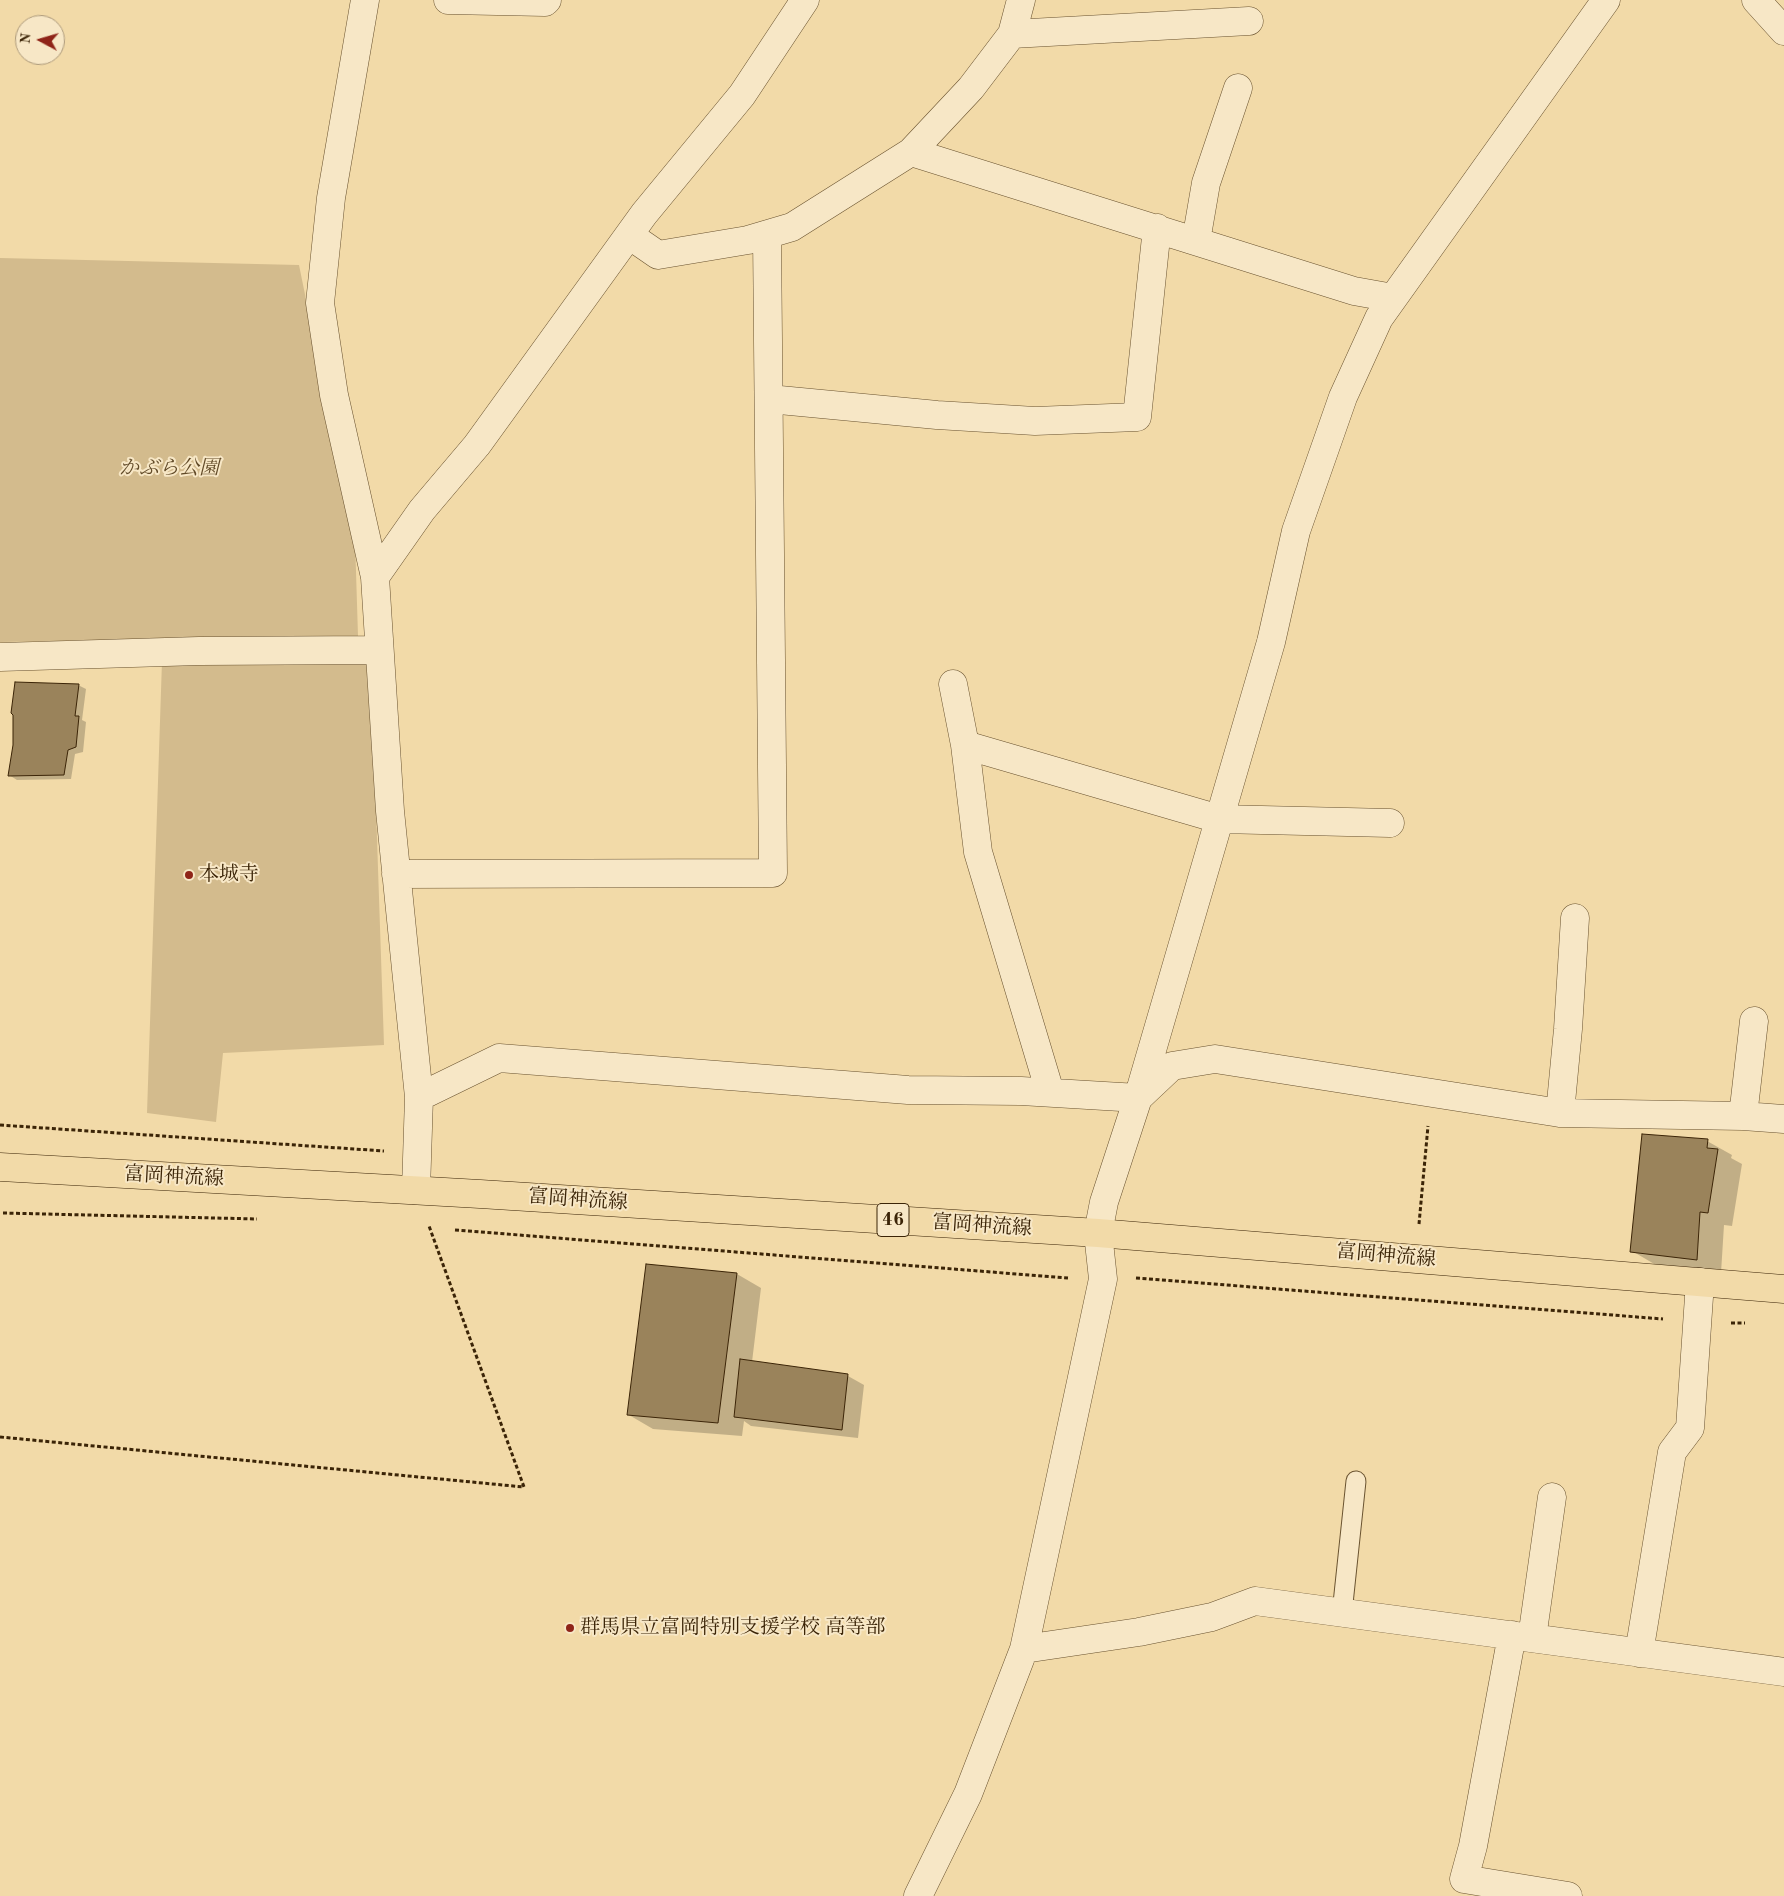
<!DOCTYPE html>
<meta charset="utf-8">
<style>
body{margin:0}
#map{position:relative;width:1784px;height:1896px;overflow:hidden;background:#f2daa8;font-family:"Old Standard TT",serif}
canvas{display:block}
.north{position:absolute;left:15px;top:15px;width:50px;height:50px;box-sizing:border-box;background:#f7e7c6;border:1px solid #ac997a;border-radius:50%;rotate:276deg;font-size:14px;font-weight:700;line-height:20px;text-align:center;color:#3b2407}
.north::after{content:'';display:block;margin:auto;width:18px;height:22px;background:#8f2418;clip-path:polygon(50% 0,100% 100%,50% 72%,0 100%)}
</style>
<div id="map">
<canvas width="1784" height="1896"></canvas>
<div class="north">N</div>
</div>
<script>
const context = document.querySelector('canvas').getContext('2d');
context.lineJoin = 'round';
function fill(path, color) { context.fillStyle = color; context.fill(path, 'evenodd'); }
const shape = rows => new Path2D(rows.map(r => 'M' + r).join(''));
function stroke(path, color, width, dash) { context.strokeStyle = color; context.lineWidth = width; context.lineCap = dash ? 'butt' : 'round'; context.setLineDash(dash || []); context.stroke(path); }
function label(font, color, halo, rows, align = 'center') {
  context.font = font + ' "Old Standard TT","Noto Serif JP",serif'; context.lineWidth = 4; context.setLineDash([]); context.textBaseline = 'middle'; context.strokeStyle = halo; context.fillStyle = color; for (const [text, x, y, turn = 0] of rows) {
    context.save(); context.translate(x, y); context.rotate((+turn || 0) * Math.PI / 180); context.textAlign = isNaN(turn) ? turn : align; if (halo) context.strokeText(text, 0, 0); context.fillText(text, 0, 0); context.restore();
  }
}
const green = shape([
 [0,258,299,265,355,540,358,636,0,642],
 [162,661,371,662,384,1045,223,1053,216,1122,147,1113]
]);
const shadow = shape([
 [78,685,86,689,82,720,86,722,83,752,75,754,71,779,17,780,9,775],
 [1707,1141,1732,1155,1731,1158,1742,1164,1732,1226,1724,1225,1721,1273,1656,1265,1632,1251],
 [737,1274,761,1288,752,1362,848,1376,864,1385,858,1438,751,1426,744,1421,742,1436,653,1429,629,1415]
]);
const building = shape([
 [15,682,79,684,75,716,79,716,76,747,68,750,64,775,8,776,13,745,13,715,11,713,15,682],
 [1642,1134,1708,1139,1707,1148,1718,1149,1708,1213,1700,1212,1697,1260,1630,1252,1642,1134],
 [646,1264,737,1273,718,1423,627,1415,646,1264],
 [740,1359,848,1374,842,1430,734,1417,740,1359]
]);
const path = shape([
 [0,1125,384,1151],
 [3,1213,257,1219],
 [1419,1224,1428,1126],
 [455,1230,1068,1278],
 [1136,1278,1663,1319],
 [1731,1323,1745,1323],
 [0,1437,524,1487,429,1226]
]);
const service = shape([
 [1342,1613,1356,1481]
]);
const minor = shape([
 [365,0,331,198,320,303,334,395,375,577],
 [448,0,545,2,547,0],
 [1756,0,1784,31],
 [1012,34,1249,21],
 [911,152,1354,291,1393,298],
 [629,235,658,255,748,240,792,227,911,152,971,88,1012,34,1021,0],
 [1196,241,1206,183,1238,88],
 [769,399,937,415,1035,421,1137,417,1157,228],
 [0,657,199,651,379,650],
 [953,684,965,745,978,852,1050,1092],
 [965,745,1219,819,1390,823],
 [396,874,773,873,767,235],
 [419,1097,499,1058,908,1090,1021,1091,1138,1098,1172,1066,1215,1059,1560,1113,1743,1116,1784,1119],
 [1560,1113,1568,1029,1575,918],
 [1743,1116,1754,1021],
 [416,1190,419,1097,390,811,375,577,422,510,477,445,644,214,742,95,805,0],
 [1512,1635,1473,1846,1464,1879,1568,1896],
 [1532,1638,1552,1497],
 [1024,1649,1139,1632,1212,1617,1255,1601,1784,1672],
 [1639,1653,1672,1452,1690,1428,1700,1282],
 [918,1896,968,1794,1024,1649,1103,1279,1098,1233,1104,1202,1138,1098,1271,642,1296,531,1343,397,1379,318,1606,0]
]);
const primary = shape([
 [0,1167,480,1194,1098,1233,1784,1289]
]);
const markers = [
 [189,875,5,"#8f2418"],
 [570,1628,5,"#8f2418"]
];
const shields = [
 [893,1220,32]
];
const shieldNames = [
 ["46",893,1220]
];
const parkNames = [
 ["かぶら公園",169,469]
];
const poiNames = [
 ["本城寺",199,875],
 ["群馬県立富岡特別支援学校 高等部",580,1628]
];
const streetNames = [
 ["富岡神流線",174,1177,3],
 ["富岡神流線",578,1200,4],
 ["富岡神流線",982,1226,4],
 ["富岡神流線",1386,1256,5]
];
fill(green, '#d3bb8d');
fill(shadow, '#0003');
fill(building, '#9a835b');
stroke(building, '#3b2407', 1);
stroke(service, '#69522f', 21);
stroke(minor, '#69522f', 29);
stroke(primary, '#3b2407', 29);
stroke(path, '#3b2407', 3, [4, 2.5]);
stroke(service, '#f7e7c6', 19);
stroke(minor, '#f7e7c6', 28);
stroke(primary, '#f2daa8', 28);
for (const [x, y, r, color] of markers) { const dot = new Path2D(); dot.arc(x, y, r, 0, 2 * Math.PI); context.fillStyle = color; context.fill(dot); stroke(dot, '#f7e7c6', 2); }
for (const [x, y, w] of shields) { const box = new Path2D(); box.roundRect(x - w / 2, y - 16.5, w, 33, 4); context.fillStyle = '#f7e7c6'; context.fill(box); stroke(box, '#3b2407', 1); }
label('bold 19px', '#3b2407', null, shieldNames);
label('italic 20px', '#614a28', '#f7e7c6', parkNames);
label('20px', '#3b2407', '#f7e7c6', poiNames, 'left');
label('20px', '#3b2407', '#f7e7c6', streetNames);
</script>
